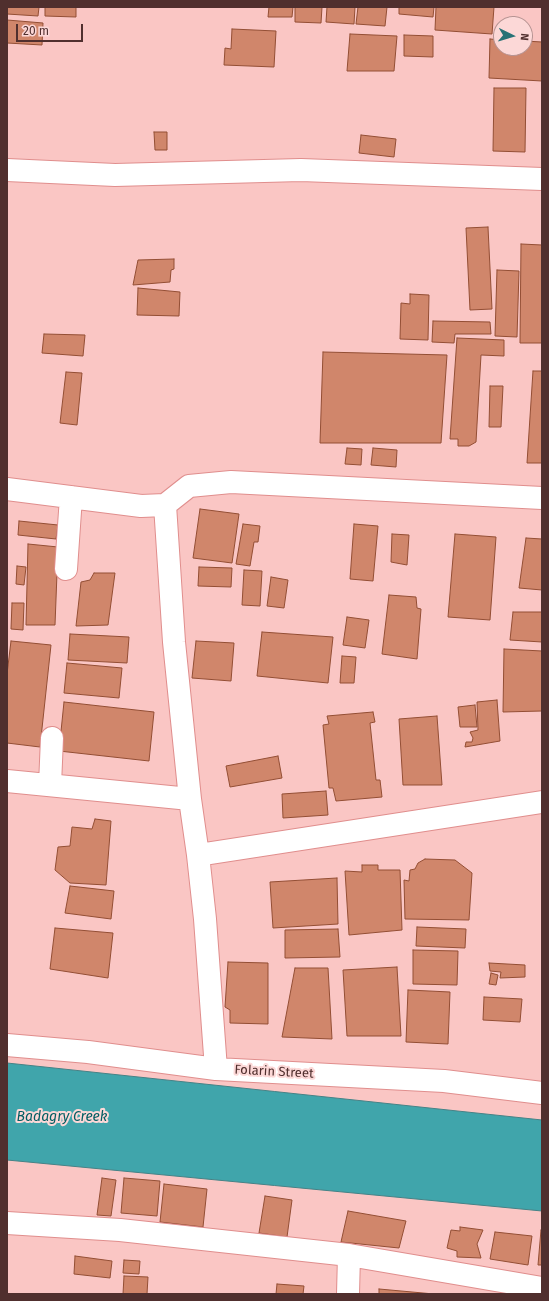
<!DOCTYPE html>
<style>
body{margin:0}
#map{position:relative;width:549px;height:1301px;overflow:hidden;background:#fac6c4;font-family:"Fira Sans",sans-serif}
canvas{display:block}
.frame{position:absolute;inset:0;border:8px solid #502f2e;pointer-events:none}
.north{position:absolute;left:493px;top:16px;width:40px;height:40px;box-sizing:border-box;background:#fcd8d7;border:1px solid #b79493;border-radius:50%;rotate:95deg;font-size:11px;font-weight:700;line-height:16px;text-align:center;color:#502f2e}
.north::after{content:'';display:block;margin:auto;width:14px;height:18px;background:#277276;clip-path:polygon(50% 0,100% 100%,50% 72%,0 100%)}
.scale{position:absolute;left:16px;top:24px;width:67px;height:18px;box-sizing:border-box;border:2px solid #502f2e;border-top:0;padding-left:5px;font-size:12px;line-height:14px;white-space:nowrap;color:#502f2e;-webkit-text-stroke:3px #fcd8d7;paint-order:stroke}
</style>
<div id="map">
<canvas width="549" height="1301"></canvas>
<div class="frame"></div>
<div class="north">N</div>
<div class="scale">20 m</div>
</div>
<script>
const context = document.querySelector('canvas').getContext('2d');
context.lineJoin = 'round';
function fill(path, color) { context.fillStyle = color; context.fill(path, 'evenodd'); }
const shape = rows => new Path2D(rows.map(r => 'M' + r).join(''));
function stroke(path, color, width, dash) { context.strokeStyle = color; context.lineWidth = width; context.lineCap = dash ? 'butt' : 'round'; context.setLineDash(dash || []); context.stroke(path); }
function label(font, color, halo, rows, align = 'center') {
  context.font = font + ' "Fira Sans",sans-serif'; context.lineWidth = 4; context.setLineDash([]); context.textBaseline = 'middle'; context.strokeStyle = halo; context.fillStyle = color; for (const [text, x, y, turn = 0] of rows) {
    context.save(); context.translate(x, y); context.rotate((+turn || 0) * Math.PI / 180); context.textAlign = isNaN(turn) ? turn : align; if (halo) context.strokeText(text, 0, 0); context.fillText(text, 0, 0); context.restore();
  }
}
const water = shape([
 [7,1063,542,1120,542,1211,7,1160,7,1063]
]);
const building = shape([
 [7,7,39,7,38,16,7,14,7,7],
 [45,7,76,7,76,17,45,16,45,7],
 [269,7,293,7,292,17,268,17,269,7],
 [295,7,322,7,321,23,295,22,295,7],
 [327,7,355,7,354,24,326,22,327,7],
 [358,7,387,7,385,26,356,24,358,7],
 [399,7,434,7,433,17,399,14,399,7],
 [436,7,494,7,492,34,435,30,436,7],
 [7,20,43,23,42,45,7,43,7,20],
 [232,29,276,31,274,67,224,65,225,48,231,49,232,29],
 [350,34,397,36,394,71,347,71,350,34],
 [404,35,433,36,433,57,404,56,404,35],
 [490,39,501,40,501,48,525,48,525,41,542,42,542,81,489,78,490,39],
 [494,88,526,88,525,152,493,151,494,88],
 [154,132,167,132,167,150,155,150,154,132],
 [361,135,396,139,394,157,359,153,361,135],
 [488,227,492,309,470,310,466,228,488,227],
 [521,244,542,245,542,343,520,343,521,244],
 [174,259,174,269,171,270,170,282,133,285,138,260,174,259],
 [497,270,519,271,517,337,495,336,497,270],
 [138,288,180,292,179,316,137,315,138,288],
 [410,294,429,295,428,340,400,339,401,303,410,304,410,294],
 [433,321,490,322,491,334,455,334,454,343,432,342,433,321],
 [44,334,85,335,83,356,42,353,44,334],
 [457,338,504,340,504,356,481,355,476,442,469,446,458,446,458,439,450,439,457,338],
 [323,352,447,355,441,443,320,443,323,352],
 [533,371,542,371,542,463,527,463,533,371],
 [66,372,82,373,77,425,60,423,66,372],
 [490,386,503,386,501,427,489,427,490,386],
 [347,448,362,449,361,465,345,464,347,448],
 [373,448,397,450,396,467,371,465,373,448],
 [200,509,239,514,232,563,193,558,200,509],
 [19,521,58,525,56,539,18,535,19,521],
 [243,524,260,526,258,542,254,542,250,566,236,564,243,524],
 [354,524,378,526,373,581,350,579,354,524],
 [392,534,409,535,407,565,391,562,392,534],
 [455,534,496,537,490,620,448,617,455,534],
 [526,538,542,539,542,590,519,588,526,538],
 [28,544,58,547,55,625,26,625,28,544],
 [17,566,26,567,24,585,16,584,17,566],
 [199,567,232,568,231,587,198,586,199,567],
 [244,570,262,571,260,606,242,605,244,570],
 [94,573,115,573,108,625,76,626,81,582,90,580,94,573],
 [271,577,288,580,284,608,267,606,271,577],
 [389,595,416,597,417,608,421,609,417,659,382,654,389,595],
 [12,603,24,603,23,630,11,629,12,603],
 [513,612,542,612,542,642,510,640,513,612],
 [347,617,369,620,365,648,343,645,347,617],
 [262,632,333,637,328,683,257,676,262,632],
 [70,634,129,637,127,663,68,660,70,634],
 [11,641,51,645,40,747,7,743,7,674,11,641],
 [196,641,234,643,231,681,192,678,196,641],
 [504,649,542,651,542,711,503,712,504,649],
 [342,656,356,657,354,683,340,683,342,656],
 [67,663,122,668,119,698,64,693,67,663],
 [497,700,500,741,465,747,466,742,472,742,473,738,470,732,478,730,477,702,497,700],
 [64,702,154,712,149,761,59,751,64,702],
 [475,705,477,727,460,727,458,707,475,705],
 [373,712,375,722,370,723,376,780,380,780,382,797,336,801,333,788,329,788,323,725,329,724,327,716,373,712],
 [437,716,442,785,403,785,399,719,437,716],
 [278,756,282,778,230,787,226,766,278,756],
 [326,791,328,815,283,818,282,794,326,791],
 [95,819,111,821,106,885,70,883,55,870,58,847,70,846,72,827,92,829,95,819],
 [425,859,455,860,472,873,469,920,405,919,404,880,409,881,410,870,415,869,418,863,425,859],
 [362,865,378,865,378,870,400,870,402,930,349,935,345,871,362,872,362,865],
 [337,878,338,924,273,928,270,882,337,878],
 [70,886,114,891,111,919,65,913,70,886],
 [417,927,466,929,465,948,416,946,417,927],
 [55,928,113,933,108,978,50,969,55,928],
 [338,929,340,957,285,958,285,930,338,929],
 [413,950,458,951,457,985,413,984,413,950],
 [228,962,268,963,268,1024,230,1023,230,1010,225,1007,228,962],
 [489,963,525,965,525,977,500,978,501,972,490,971,489,963],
 [397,967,401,1036,347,1036,343,970,397,967],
 [295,968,328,968,332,1039,282,1037,295,968],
 [491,973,498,975,496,985,489,984,491,973],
 [408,990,450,992,448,1044,406,1042,408,990],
 [484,997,522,999,520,1022,483,1020,484,997],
 [102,1178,116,1180,111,1216,97,1215,102,1178],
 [124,1178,160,1181,157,1216,121,1213,124,1178],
 [164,1184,207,1189,203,1227,160,1222,164,1184],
 [265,1196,292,1200,287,1237,259,1233,265,1196],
 [348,1211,406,1221,399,1248,341,1242,348,1211],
 [460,1227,483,1230,477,1244,481,1258,457,1257,457,1251,447,1248,451,1230,460,1231,460,1227],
 [541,1230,542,1230,542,1265,538,1265,541,1230],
 [495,1232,532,1236,528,1265,490,1259,495,1232],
 [75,1256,112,1261,110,1278,74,1274,75,1256],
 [124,1260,140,1261,139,1274,123,1273,124,1260],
 [124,1276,148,1277,147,1294,123,1294,124,1276],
 [277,1284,304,1286,303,1294,276,1294,277,1284],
 [379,1289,434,1294,379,1294,379,1289]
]);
const minor = shape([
 [7,170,115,175,301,170,542,179],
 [7,489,141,506,165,505,189,486,231,482,542,498],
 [165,505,174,642,190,799,198,855,205,919,216,1069],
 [66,569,71,497],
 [7,781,190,799],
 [50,785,52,738],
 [198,855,542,802],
 [7,1045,88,1052,216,1069,444,1081,542,1093],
 [7,1223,120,1230,349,1255,542,1288],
 [348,1294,349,1255]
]);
const streetNames = [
 ["Folarin Street",274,1072,3]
];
const waterNames = [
 ["Badagry Creek",62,1117]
];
fill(water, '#40a5ab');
stroke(water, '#458286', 1);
fill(building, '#d0866b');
stroke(building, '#934e34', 1);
stroke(minor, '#e08e8d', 24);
stroke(minor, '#fff', 22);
label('13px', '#502f2e', '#fcd8d7', streetNames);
label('italic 14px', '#025d62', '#fcd8d7', waterNames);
</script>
